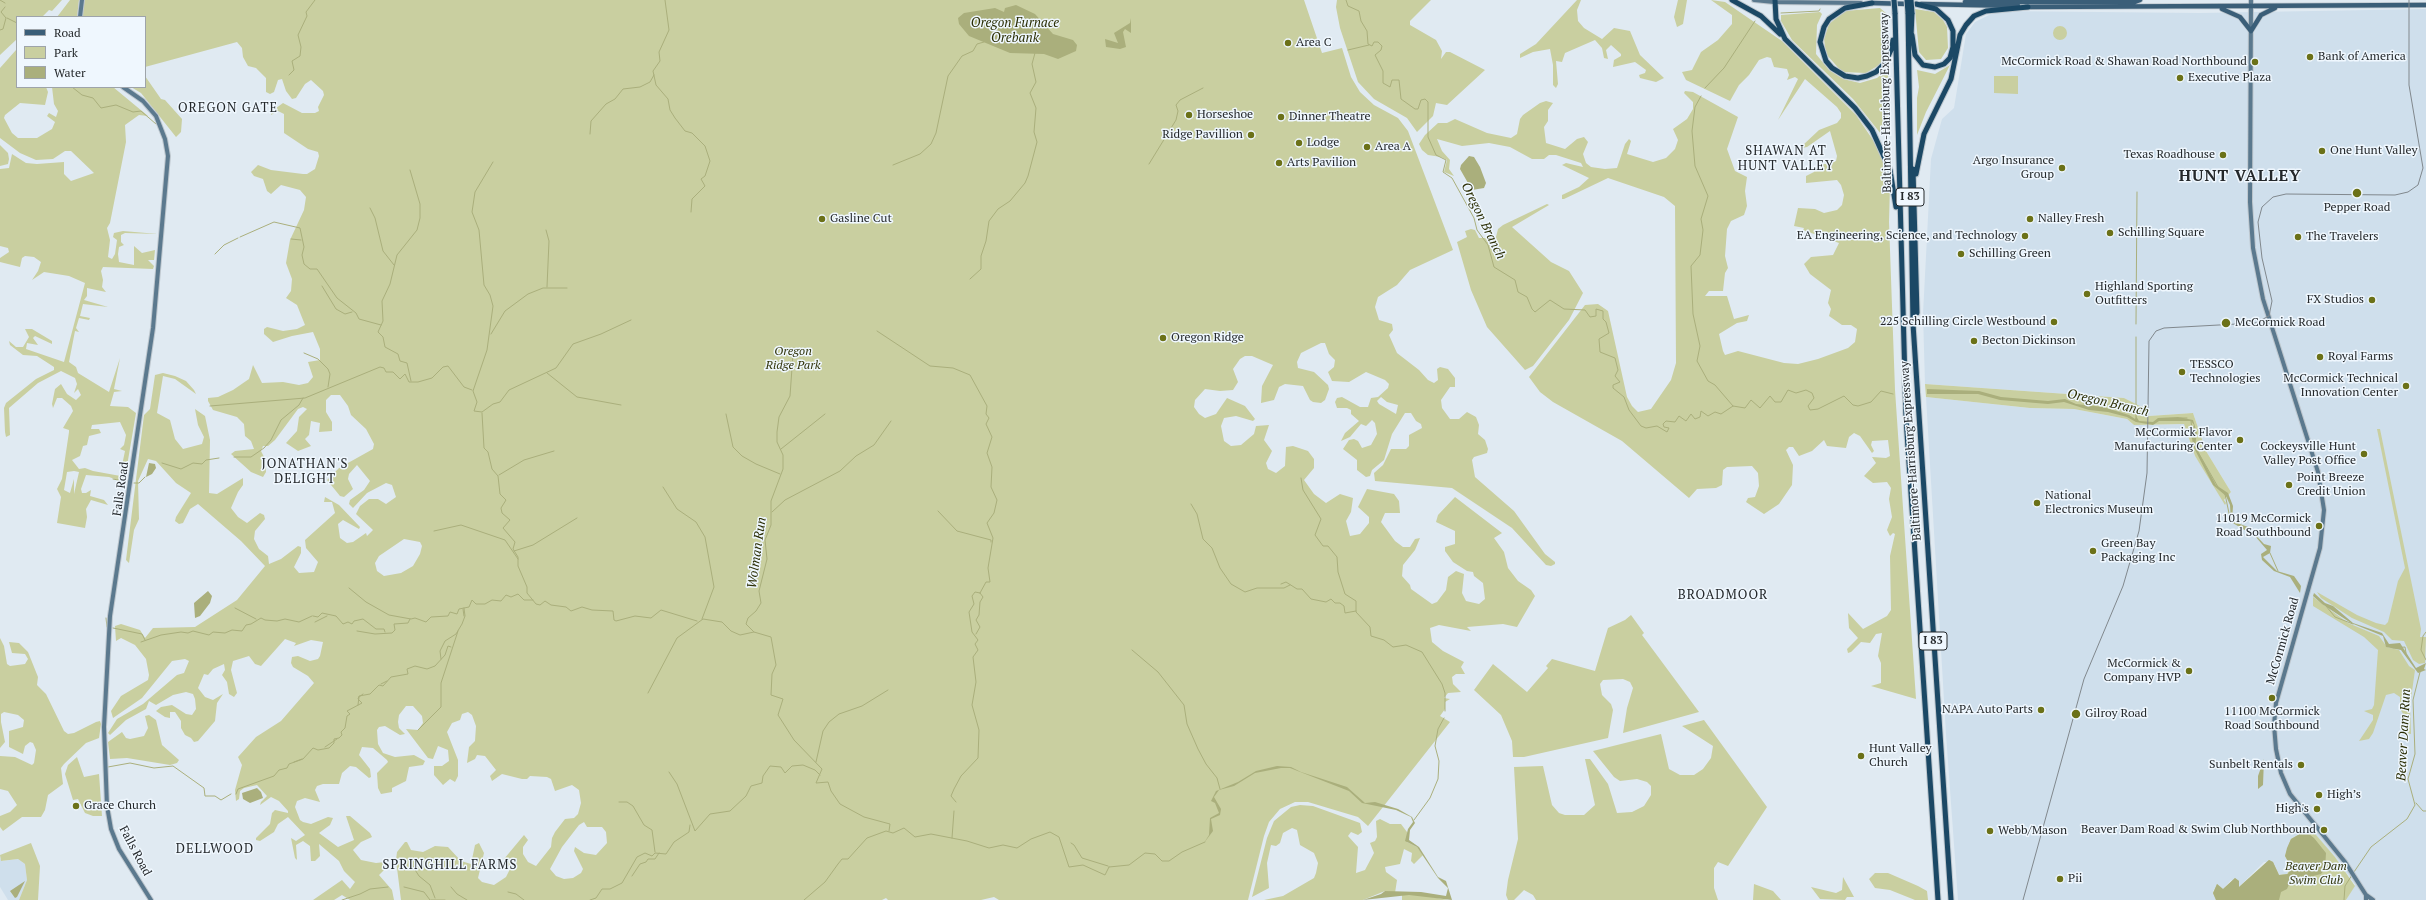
<!DOCTYPE html>
<meta charset="utf-8">
<style>
body{margin:0}
#map{position:relative;width:2426px;height:900px;overflow:hidden;background:#e0eaf2;font-family:"PT Serif",serif}
canvas{display:block}
.legend{position:absolute;left:16px;top:16px;width:130px;height:72px;box-sizing:border-box;background:#eff7fe;border:1px solid #9ea4aa;margin:0;padding:5px 7px;list-style:none;font-size:12px;color:#24282b}
.legend li{display:flex;align-items:center;gap:8px;height:20px}
.legend b{width:20px;border:1px solid #9ea4aa}
</style>
<div id="map">
<canvas width="2426" height="900"></canvas>
<ul class="legend">
<li><b style="height:5px;background:#3a5e78"></b>Road</li>
<li><b style="height:11px;background:#c9cfa0"></b>Park</li>
<li><b style="height:11px;background:#aaaf7c"></b>Water</li>
</ul>
</div>
<script>
const context = document.querySelector('canvas').getContext('2d');
context.lineJoin = 'round';
function fill(path, color) { context.fillStyle = color; context.fill(path, 'evenodd'); }
const shape = rows => new Path2D(rows.map(r => 'M' + r).join(''));
function stroke(path, color, width, dash) { context.strokeStyle = color; context.lineWidth = width; context.lineCap = dash ? 'butt' : 'round'; context.setLineDash(dash || []); context.stroke(path); }
function label(font, color, halo, rows, align = 'center') {
  context.font = font + ' "PT Serif",serif'; context.lineWidth = 3; context.setLineDash([]); context.textBaseline = 'middle'; context.strokeStyle = halo; context.fillStyle = color; for (const [text, x, y, turn = 0] of rows) {
    context.save(); context.translate(x, y); context.rotate((+turn || 0) * Math.PI / 180); context.textAlign = isNaN(turn) ? turn : align; if (halo) context.strokeText(text, 0, 0); context.fillText(text, 0, 0); context.restore();
  }
}
const built = shape([
 [2426,9,2426,900,2346,900,2355,885,2335,857,2309,829,2291,839,2289,844,2285,856,2291,867,2287,874,2279,875,2273,862,2264,862,2239,887,2239,884,2231,880,2223,889,2217,885,2213,891,2216,900,1958,900,1946,734,1926,397,2030,408,2074,409,2127,419,2134,425,2184,424,2195,456,2224,501,2231,492,2206,451,2193,413,2149,416,2140,406,2124,398,1925,384,1923,314,1931,159,1942,119,1954,108,1966,34,1975,22,1997,11,2200,13],
 [0,858,2,861,18,859,25,864,27,880,19,900,8,900,0,887]
]);
const green = shape([
 [0,0,62,0,52,11,49,10,42,17,17,17,17,39,0,55],
 [70,0,79,0,77,17,57,17],
 [84,0,1304,0,1322,53,1342,48,1351,77,1360,92,1374,105,1398,118,1408,131,1453,250,1410,270,1397,285,1378,297,1375,307,1379,320,1392,324,1393,330,1389,335,1397,353,1419,370,1428,380,1434,383,1438,380,1437,369,1440,367,1448,369,1455,378,1455,387,1450,387,1441,400,1442,408,1450,419,1459,419,1467,412,1476,417,1479,425,1478,434,1485,440,1488,449,1487,453,1474,457,1472,460,1475,477,1514,511,1545,554,1555,562,1555,564,1551,566,1546,565,1512,528,1452,488,1375,481,1374,473,1383,465,1391,449,1406,449,1409,446,1409,435,1422,428,1421,424,1416,421,1411,413,1405,413,1392,434,1384,460,1372,470,1370,476,1366,477,1357,470,1357,460,1343,449,1349,440,1354,439,1358,441,1362,448,1371,445,1377,434,1375,423,1372,420,1366,426,1361,424,1350,437,1341,441,1345,433,1359,421,1351,414,1351,410,1347,408,1337,408,1335,402,1337,398,1342,397,1360,407,1368,407,1371,398,1378,397,1388,388,1389,384,1385,380,1366,372,1349,382,1332,381,1328,372,1334,367,1335,360,1329,354,1325,343,1321,343,1301,353,1297,362,1298,368,1314,372,1328,385,1329,389,1325,400,1321,403,1313,402,1310,400,1303,386,1285,384,1279,387,1274,400,1261,403,1262,386,1273,365,1252,356,1245,356,1240,359,1233,369,1238,382,1233,390,1220,391,1205,389,1195,400,1194,407,1199,414,1205,418,1216,414,1227,398,1245,406,1255,419,1253,421,1236,416,1224,418,1221,426,1224,441,1231,446,1241,445,1254,434,1256,426,1269,425,1264,440,1272,451,1266,463,1268,469,1276,473,1285,466,1286,447,1293,446,1308,451,1314,459,1314,468,1304,480,1314,494,1326,503,1340,494,1353,498,1351,512,1346,521,1350,536,1360,534,1369,523,1369,517,1358,507,1367,489,1394,494,1399,501,1400,513,1385,513,1381,522,1395,541,1403,547,1410,547,1415,539,1420,538,1415,550,1403,565,1402,576,1410,585,1411,589,1432,604,1437,602,1446,590,1448,577,1456,571,1464,574,1462,593,1466,601,1479,604,1485,599,1483,583,1474,576,1473,572,1467,571,1453,562,1445,551,1445,547,1455,544,1455,531,1436,522,1438,515,1455,497,1502,533,1494,538,1504,552,1508,568,1518,581,1531,590,1535,596,1517,627,1503,624,1467,627,1471,631,1439,625,1430,628,1432,642,1443,651,1464,662,1461,667,1465,674,1456,674,1452,677,1453,684,1461,692,1448,693,1444,698,1450,699,1445,702,1445,709,1440,716,1450,722,1368,826,1358,817,1308,802,1295,802,1280,809,1269,822,1264,836,1248,900,999,900,994,897,981,900,888,900,886,898,882,900,401,900,396,860,397,852,405,842,407,842,411,850,423,852,435,846,448,847,461,861,471,864,475,845,479,843,484,853,478,878,482,882,494,885,506,877,510,869,504,859,524,835,528,840,523,847,523,854,528,862,536,866,551,847,552,838,555,832,565,819,574,818,578,814,581,803,579,790,572,785,555,791,551,779,547,777,530,776,527,779,522,779,502,774,492,781,490,776,496,770,485,756,477,755,475,759,467,763,469,747,475,741,476,726,472,715,468,712,462,714,460,720,452,723,447,732,458,760,458,776,455,782,450,779,443,785,434,775,434,766,442,766,449,761,448,750,438,746,433,759,428,758,406,729,418,730,423,723,422,716,413,706,406,706,399,715,398,722,399,728,405,734,400,735,385,726,379,727,377,730,378,744,383,753,395,757,414,755,425,761,423,765,409,767,406,781,392,788,392,792,381,794,378,788,377,773,388,762,387,760,373,748,362,747,359,755,370,769,371,777,369,778,356,767,350,766,342,773,339,784,323,784,317,786,315,790,320,802,305,798,297,801,295,807,300,820,303,822,311,824,328,817,333,818,330,825,319,833,338,847,354,840,346,816,350,816,370,833,372,837,361,842,353,850,361,860,376,863,385,862,386,868,379,875,392,890,394,900,350,900,342,895,334,900,313,900,342,880,350,889,355,882,344,871,339,861,319,844,320,856,315,861,311,861,310,846,303,841,296,845,297,860,295,858,291,838,296,841,305,835,288,817,278,824,274,832,260,841,256,840,256,838,270,824,272,813,275,810,288,813,288,811,279,801,271,797,260,805,261,802,267,796,257,785,244,788,240,791,239,799,236,801,235,790,242,765,238,757,256,737,281,721,314,683,308,676,293,667,291,663,292,657,298,656,310,661,318,659,320,656,323,642,311,640,294,646,296,643,285,639,261,666,255,664,249,656,233,661,231,670,237,693,234,697,229,694,227,682,222,675,225,670,224,664,213,669,208,675,204,674,198,688,205,697,213,700,223,694,217,703,215,721,198,741,194,742,191,738,185,735,181,728,181,721,175,712,170,712,170,718,165,717,156,711,161,707,172,705,186,714,192,715,196,709,195,699,193,694,186,692,173,695,156,705,149,701,146,709,126,720,110,735,108,733,117,719,143,704,177,675,184,673,189,661,185,659,172,661,142,698,113,718,111,711,121,696,148,680,149,675,146,659,135,645,121,638,116,641,115,626,121,624,140,630,145,638,153,628,195,627,237,600,265,566,241,541,198,504,190,509,183,523,179,524,175,521,176,517,191,493,176,483,156,461,148,459,138,481,139,519,134,530,129,563,126,560,144,415,150,409,155,375,163,373,175,376,186,381,194,390,196,394,175,379,163,376,157,413,170,420,175,439,183,449,202,444,204,437,198,425,195,409,205,416,210,440,209,493,217,494,243,478,243,485,238,492,231,508,238,517,247,523,260,513,264,515,265,519,255,531,254,539,259,549,268,556,269,564,281,559,298,546,301,547,301,553,294,567,299,573,314,572,318,562,306,548,305,540,335,513,332,502,324,502,325,497,339,505,360,527,359,529,343,520,338,524,340,538,347,543,353,542,366,533,367,536,373,530,356,514,360,506,369,499,378,499,386,504,396,497,392,485,386,483,367,493,353,508,349,504,350,500,364,490,370,481,357,465,349,474,348,479,353,489,344,497,340,496,327,480,339,468,373,449,374,444,366,429,351,415,348,406,340,395,331,395,326,400,326,412,332,422,332,431,319,432,320,423,311,421,309,435,305,439,311,446,298,451,286,443,297,431,299,417,307,409,303,407,298,409,275,440,268,446,263,446,261,451,265,459,266,472,263,477,251,472,231,454,235,451,254,449,251,441,245,436,244,424,237,417,213,410,208,401,208,398,218,397,233,390,249,379,253,365,262,383,283,382,299,385,308,383,313,377,308,362,320,360,320,349,313,332,292,336,273,342,264,334,264,329,267,327,283,331,297,329,305,325,297,305,286,298,291,291,292,279,286,263,290,240,304,210,306,197,300,190,281,185,271,194,267,191,263,179,254,176,251,172,258,165,271,170,303,174,307,174,315,169,319,156,318,152,308,149,284,133,284,114,278,111,271,115,272,111,283,103,302,113,315,113,319,111,318,107,324,95,323,91,311,80,305,84,296,98,292,99,286,91,282,79,278,80,274,92,270,94,266,92,266,78,256,68,248,66,243,57,242,48,237,42,145,67,145,17,82,17],
 [1381,397,1387,402,1398,405,1396,414,1379,404,1377,401],
 [404,539,420,542,422,546,420,554,413,566,401,573,384,576,377,571,375,563,379,556],
 [584,822,587,827,602,827,606,832,607,843,596,855,584,853,575,847,574,851,583,869,581,873,573,878,564,879,556,876,550,869,562,847,579,825],
 [1337,0,1431,0,1410,21,1410,25,1436,40,1442,51,1441,59,1446,52,1450,52,1485,70,1447,105,1436,103,1433,116,1417,132,1407,118,1374,99,1358,82,1340,28,1336,7],
 [1577,0,1581,0,1577,10,1578,21,1584,28,1602,39,1614,28,1630,31,1640,55,1664,78,1656,82,1640,78,1639,75,1645,73,1646,70,1635,62,1613,67,1614,60,1621,56,1621,54,1611,45,1606,50,1608,59,1604,58,1602,48,1595,40,1565,53,1562,62,1556,61,1558,84,1556,88,1553,85,1553,65,1550,49,1533,52,1520,58,1520,54,1536,44],
 [1678,0,1687,0,1683,24,1677,27,1674,17],
 [1711,0,1725,2,1782,41,1856,115,1877,146,1884,163,1890,186,1889,222,1895,390,1916,699,1871,686,1881,683,1881,663,1878,656,1882,633,1876,634,1870,643,1861,642,1851,652,1848,653,1847,649,1858,638,1849,628,1848,613,1863,629,1887,616,1891,610,1890,556,1895,534,1893,533,1890,536,1887,530,1892,517,1889,499,1891,488,1887,482,1873,483,1864,476,1876,463,1872,457,1886,458,1890,456,1888,440,1872,441,1871,445,1874,451,1872,453,1860,436,1854,433,1849,437,1846,448,1827,446,1824,440,1812,451,1799,456,1793,447,1789,447,1786,450,1793,465,1792,485,1779,504,1764,514,1746,502,1748,498,1755,497,1759,486,1758,473,1752,466,1727,467,1723,470,1722,485,1716,488,1697,489,1689,498,1622,441,1553,402,1540,392,1529,377,1585,305,1598,304,1608,311,1627,397,1632,406,1638,412,1651,409,1671,380,1676,363,1675,206,1664,197,1608,178,1564,199,1562,199,1562,195,1579,187,1589,178,1562,165,1566,163,1583,167,1581,163,1556,155,1549,155,1544,159,1532,159,1510,147,1489,143,1462,146,1437,139,1442,151,1450,160,1449,169,1454,176,1444,172,1447,160,1441,157,1428,155,1422,150,1419,144,1425,135,1438,123,1447,123,1455,119,1487,133,1511,138,1517,134,1520,119,1523,115,1540,103,1546,101,1553,103,1548,110,1548,121,1544,127,1546,143,1565,149,1577,139,1584,137,1588,142,1583,154,1586,163,1591,167,1605,169,1617,168,1625,144,1629,139,1631,141,1627,154,1653,162,1666,158,1675,149,1678,140,1673,129,1687,119,1693,109,1693,102,1684,93,1685,91,1693,92,1738,117,1727,149,1735,171,1747,177,1745,191,1747,206,1744,215,1731,221,1727,229,1725,256,1728,268,1725,273,1723,291,1709,291,1705,296,1727,296,1734,319,1749,315,1747,321,1737,323,1719,334,1723,351,1725,355,1738,351,1784,363,1798,364,1818,359,1848,348,1855,342,1857,329,1851,325,1842,325,1829,316,1831,309,1828,303,1831,290,1810,274,1804,264,1811,257,1833,255,1839,243,1803,230,1804,228,1794,226,1798,208,1815,209,1824,213,1837,210,1842,205,1844,195,1841,185,1837,180,1806,183,1806,176,1814,172,1818,164,1828,164,1836,161,1837,156,1830,131,1807,147,1802,148,1802,146,1819,130,1837,123,1841,118,1841,113,1837,107,1805,79,1778,120,1798,79,1795,77,1787,80,1789,75,1787,69,1774,67,1771,58,1767,57,1759,60,1749,75,1739,85,1730,101,1686,80,1682,72,1692,70,1701,52,1718,40,1732,24,1732,15],
 [1880,8,1887,14,1884,59,1879,65,1866,73,1842,72,1826,54,1824,39,1829,24,1845,11],
 [1915,9,1934,12,1943,20,1947,27,1948,48,1941,59,1926,60,1919,52],
 [1820,12,1822,14,1817,25,1816,54,1829,70,1843,79,1860,83,1877,78,1888,69,1889,106,1886,135,1881,134,1853,99,1792,40,1781,21,1781,15],
 '2053 33a7 7 0 1 1 14 0a7 7 0 1 1-14 0Z',
 [16,50,17,87,46,87,48,92,45,105,20,103,5,115,4,118,12,133,18,138,37,138,52,129,55,122,47,116,49,113,56,117,58,111,54,104,52,87,113,87,148,116,139,115,125,125,126,142,110,223,107,228,110,240,108,257,112,259,115,254,117,240,113,237,114,233,123,231,158,234,125,233,121,235,121,242,124,245,119,247,118,254,119,262,134,265,134,246,142,253,155,250,154,260,148,260,154,266,153,269,103,267,101,271,103,280,102,287,106,292,87,288,87,296,84,300,108,307,83,304,80,316,90,318,89,320,79,318,76,328,79,332,75,331,69,362,76,367,78,373,109,392,120,358,114,389,122,391,114,392,110,406,128,407,136,413,126,472,121,470,125,451,120,449,124,445,126,435,120,422,92,425,91,429,99,429,101,433,89,436,87,445,83,446,80,456,72,460,79,469,85,468,93,471,126,477,123,482,109,477,86,475,81,489,82,493,86,493,91,490,90,496,104,500,108,505,91,500,86,509,87,517,85,528,57,523,61,497,57,489,62,479,69,432,69,430,63,428,73,411,71,406,62,398,57,398,53,408,52,404,55,389,61,384,67,394,76,400,81,395,78,389,74,393,77,384,75,378,61,371,38,383,9,408,10,435,6,437,5,432,4,408,6,403,36,379,54,370,54,367,37,356,23,355,10,345,9,341,16,347,23,347,29,337,25,329,32,329,52,341,52,344,35,336,33,338,38,345,27,343,26,349,64,362,85,283,69,276,44,272,32,280,38,271,41,262,34,257,25,256,22,258,20,267,0,262,0,258,9,252,8,248,0,246,0,169,9,168,12,154,26,163,37,164,64,162,64,174,71,181,94,173,71,151,65,151,53,159,36,160,20,153,0,138,0,68],
 [74,471,79,472,74,494,74,479,70,493,64,490,67,472],
 [1950,65,1926,112,1917,135,1917,98,1919,87,1917,70,1935,74],
 [145,76,161,99,165,100,182,119,181,132,176,137,141,93,131,87,145,87],
 [1994,76,2018,76,2018,94,1994,93],
 [0,145,8,153,9,159,8,164,0,166],
 [1547,204,1549,205,1512,227,1551,262,1569,271,1583,293,1569,320,1533,366,1525,370,1487,327,1471,290,1457,242,1467,237,1465,231,1471,229,1475,230,1479,238,1488,238,1494,245,1498,229,1503,225],
 [1925,384,2124,398,2140,406,2148,407,2149,416,2193,413,2206,451,2231,492,2224,500,2226,503,2225,505,2195,456,2184,424,2134,425,2127,419,2074,409,2030,408,1926,397],
 [2377,429,2380,429,2421,629,2420,637,2426,637,2425,663,2419,664,2413,660,2404,641,2392,640,2384,632,2352,618,2321,598,2317,592,2357,615,2376,623,2385,625,2388,622,2398,581,2405,568],
 [2313,597,2348,623,2379,636,2387,647,2399,650,2409,666,2415,670,2410,706,2411,734,2403,732,2406,718,2400,709,2400,697,2394,693,2386,695,2373,733,2369,739,2359,741,2373,720,2373,715,2364,711,2372,709,2374,705,2378,650,2364,637,2313,606],
 [1631,615,1644,633,1642,635,1699,712,1623,733,1627,708,1633,688,1630,682,1623,679,1603,680,1600,684,1602,695,1611,704,1613,710,1608,738,1524,757,1513,757,1512,741,1501,715,1474,690,1493,664,1527,692,1548,668,1546,666,1552,659,1595,671,1608,628,1625,620],
 [0,638,4,646,7,664,10,666,25,664,28,659,25,654,12,653,9,642,19,643,28,652,38,677,37,685,46,694,64,731,68,734,74,733,96,722,100,721,101,724,99,738,86,743,64,764,61,768,63,784,48,795,45,810,41,817,22,817,3,831,0,827,0,816,10,812,17,805,8,791,0,789,0,756,15,757,32,765,34,763,36,750,33,743,30,742,25,746,23,754,9,747,9,731,23,727,24,720,18,715,4,712,1,714,1,722,5,742,0,748],
 [149,715,156,720,162,745,179,760,177,763,170,765,127,758,110,759,108,742,122,732,126,738,130,739,144,736,148,728,145,716],
 [1704,720,1767,807,1728,866,1718,862,1714,868,1714,888,1718,900,1536,900,1533,895,1524,890,1514,900,1508,900,1506,895,1508,880,1518,839,1514,767,1543,766,1552,805,1559,813,1565,815,1584,815,1595,805,1585,759,1590,759,1608,784,1617,813,1632,812,1644,806,1651,795,1651,786,1647,782,1637,779,1620,781,1614,777,1593,751,1661,734,1669,769,1680,775,1694,775,1703,769,1711,758,1713,746,1682,726],
 [77,757,84,777,99,774,102,816,93,816,85,813,78,799,73,800,65,774,68,765],
 [1300,805,1313,806,1360,823,1362,832,1358,835,1351,832,1348,836,1358,847,1356,873,1365,870,1374,853,1370,843,1375,841,1377,837,1376,821,1380,819,1390,824,1401,824,1407,832,1407,842,1417,847,1423,855,1414,864,1411,861,1412,853,1404,849,1400,864,1385,867,1386,872,1397,880,1395,893,1385,891,1363,900,1264,900,1283,896,1314,878,1316,873,1318,863,1314,853,1300,845,1297,830,1292,828,1283,833,1280,843,1276,846,1271,845,1267,863,1269,888,1252,897,1267,838,1274,821,1291,807],
 [2310,828,2335,857,2355,886,2346,900,2216,900,2213,893,2217,884,2223,889,2235,878,2239,881,2239,887,2269,860,2273,862,2279,875,2287,874,2291,867,2285,856,2289,844,2291,839],
 [31,843,40,866,38,900,19,900,27,880,25,864,18,859,1,861,0,855],
 [1875,873,1888,873,1918,886,1927,891,1928,900,1915,900,1890,890,1875,888,1869,879],
 [1843,877,1854,897,1847,897,1845,900,1820,899,1811,887,1836,893,1842,890],
 [1754,884,1773,891,1781,900,1753,900],
 [1402,895,1422,895,1448,900,1402,900]
]);
const water = shape([
 [1016,5,1035,14,1053,34,1073,40,1077,45,1076,51,1058,59,1044,54,1010,53,969,36,959,24,958,18,964,13,995,8,1004,12,1005,8],
 [1131,18,1131,33,1125,29,1123,32,1126,47,1120,49,1106,47,1105,39,1118,43,1114,33,1130,23],
 [1469,156,1474,157,1480,167,1486,183,1484,188,1472,190,1460,169,1461,165],
 [1927,389,1979,391,2001,397,2048,401,2065,399,2076,404,2103,407,2129,415,2135,419,2136,416,2139,421,2153,422,2158,418,2178,417,2193,420,2197,433,2195,446,2216,485,2228,493,2233,506,2232,521,2248,527,2264,544,2271,546,2270,553,2263,557,2277,571,2294,576,2301,586,2300,593,2290,577,2274,571,2262,560,2261,554,2267,550,2255,536,2231,522,2230,505,2226,496,2213,485,2194,448,2191,434,2194,425,2191,421,2159,421,2153,425,2136,422,2127,417,2108,412,2089,410,2064,402,2048,404,2000,400,1978,394,1927,394],
 [149,463,155,464,156,468,152,474,146,477],
 [208,591,212,596,210,603,200,616,195,618,194,603],
 [2314,593,2325,603,2333,606,2353,623,2382,633,2389,644,2400,643,2416,668,2426,663,2424,669,2426,670,2418,673,2401,650,2386,647,2383,636,2351,623,2322,604,2313,596],
 [2264,759,2263,785,2258,789,2258,776],
 [1277,766,1291,767,1301,772,1347,787,1365,803,1375,802,1398,809,1412,817,1415,823,1410,830,1409,840,1419,847,1438,877,1446,881,1452,900,1409,895,1363,900,1381,894,1385,891,1421,892,1446,896,1448,888,1438,878,1417,847,1405,841,1408,829,1413,822,1411,817,1396,810,1362,803,1349,791,1290,768,1281,768,1255,773,1234,786,1219,790,1214,797,1221,809,1220,815,1211,819,1213,831,1204,843,1209,835,1210,818,1219,813,1215,803,1211,801,1216,791,1238,782,1256,771],
 [257,788,261,792,263,798,250,803,243,799,242,793],
 [2305,831,2314,838,2326,853,2325,869,2321,874,2290,882,2287,889,2281,892,2279,900,2216,900,2213,893,2217,884,2223,889,2235,878,2239,881,2239,887,2269,860,2273,862,2279,875,2288,874,2291,867,2285,856,2287,848,2291,839],
 [25,881,17,897,15,898,10,891]
]);
const stream = shape([
 [0,0,5,3],
 [665,0,669,30,659,52,660,61,653,71,656,85,668,99,670,110,675,118,685,131,692,133,705,146,710,161,705,176,701,179,705,186,692,199,691,212],
 [1346,0,1348,6,1359,11,1361,21,1367,31,1368,44,1372,46,1374,42,1378,42,1382,46,1381,50,1375,55,1383,71,1383,83,1390,87,1392,80,1399,80,1401,99,1415,109,1418,109,1421,100,1425,99,1428,102,1428,137,1436,155,1446,160,1443,172,1452,178,1474,218,1477,230,1488,245,1494,267,1515,280,1518,292,1527,297,1532,309,1535,312,1550,300,1564,309,1585,310,1590,317,1596,316,1596,309,1603,311,1603,319,1606,322,1609,333,1599,339,1600,352,1615,358,1618,370,1615,376,1620,382,1613,385,1613,388,1624,397,1629,410,1641,426,1646,428,1657,426,1667,432,1669,428,1664,427,1663,424,1666,421,1675,422,1679,416,1686,421,1691,414,1695,419,1700,417,1701,411,1708,416,1715,412,1721,414,1733,406,1745,408,1751,400,1760,408,1770,396,1775,402,1781,402,1788,390,1796,393,1806,390,1812,393,1814,398,1808,406,1810,410,1818,409,1844,396,1853,405,1858,406,1871,402,1881,391,1893,394],
 [1781,13,1819,11,1820,9],
 [7,18,17,23],
 [0,30,3,29,6,18,1,12,5,7],
 [1348,50,1369,45],
 [289,75,294,70,292,61,300,56,301,47,298,35,307,16,306,12,315,0],
 [72,87,82,95,93,98,101,108,116,105,133,112,141,111,156,124],
 [1705,88,1724,68,1755,21],
 [1701,96,1695,107,1692,131,1695,166,1708,196,1701,219,1703,230,1700,255,1691,266,1693,314,1700,346,1697,361,1708,381,1715,385,1733,406],
 [590,134,591,121,606,104,615,99,623,89,640,87,650,82,654,75],
 [493,162,475,192,472,212,479,230,484,285,490,295,493,306,487,350,473,391,477,402,474,411,482,412,493,404,500,402,509,390,556,368,573,344,601,334,631,320],
 [1149,164,1176,120,1178,111,1176,105,1180,100,1203,88],
 [893,165,920,154,931,144,936,133,948,76,962,56,973,51,977,44,984,42],
 [410,170,420,204,420,218,417,230,397,255,390,284,382,301,383,321,378,332,383,337,385,347,398,354,400,361,407,363,411,381],
 [370,208,375,218,383,251,394,265],
 [546,230,549,241,547,287],
 [240,237,274,222,300,228,304,247,302,255,304,264,310,269,317,269,337,298,356,313,359,319,381,325],
 [291,239,301,240],
 [215,254,224,245,238,238],
 [970,279,981,269,981,256,986,241,989,221,998,209,1010,201,1025,183,1028,176,1037,142,1034,132,1036,108,1030,93,1036,82,1032,64,1035,53],
 [322,286,336,309,345,314,352,312],
 [2136,324,2137,192],
 [877,331,930,366,953,368,970,375,987,406,986,414,989,418,986,424,992,437,987,453,992,467,991,487,997,500,994,513,987,523,993,538,988,568,990,582,986,582,980,593],
 [491,334,505,311,528,294,543,288,567,288],
 [304,353,318,359,328,369,330,374,328,387],
 [547,373,577,397,621,405],
 [210,406,305,398,380,367,384,368,386,372,393,372,400,379,405,374,409,382,418,382,432,378,443,367,448,366,464,387,472,390],
 [482,413,484,448,488,452,492,469,498,476,500,494,506,500,501,508,502,513,510,520,503,528,515,542,513,549,518,557,518,566,527,587,527,593,536,604,540,605,545,601,551,605,566,607,571,611,582,607,592,610,613,611,614,620,616,621,635,616,651,618,661,610,697,621],
 [726,414,733,447,742,456,756,464,780,474],
 [2136,417,2136,337],
 [2180,418,2187,418],
 [2191,421,2192,429],
 [2194,441,2198,452,2218,487],
 [781,449,825,414],
 [234,457,251,457,264,448,271,440,281,420,299,405,303,398],
 [162,463,181,469,193,463,202,464,206,460,219,458],
 [499,475,524,460,554,451],
 [1301,478,1303,490,1321,519,1315,535,1323,546,1328,546,1337,557,1338,572,1345,594,1356,601,1356,612,1370,627,1371,636,1384,640,1393,647,1406,645,1422,652,1442,684,1445,693,1445,711],
 [113,479,128,482],
 [134,483,139,483,145,477],
 [663,487,677,509,696,522,705,537,714,587,702,619],
 [2225,494,2230,518],
 [1191,504,1197,514,1203,539,1212,548,1220,568,1231,584,1245,592,1257,588,1284,588,1290,585],
 [938,511,957,531,991,540,991,542],
 [772,512,785,500,840,471,856,456,874,445,891,421],
 [434,531,461,525,505,540,518,559],
 [514,551,533,545,577,518],
 [2270,553,2278,571],
 [1281,584,1286,582,1297,589,1302,589,1311,599,1326,602,1331,599,1335,603,1340,603,1344,606,1345,613,1356,611],
 [349,588,366,602,389,615,411,619,415,618,426,622,431,617,448,616,450,612,457,614,459,609,469,607,472,600,476,604,485,604,492,600,501,601,506,595,511,597,518,594,524,600,533,600],
 [2326,606,2335,617,2353,624],
 [235,608,256,619],
 [463,609,464,616],
 [313,616,318,617,322,613,336,616,343,624,348,622,352,624,354,621,363,619,376,629,384,629,385,632],
 [106,618,107,627],
 [315,622,327,616],
 [113,628,142,634,145,640],
 [357,631,375,634,392,633,395,630,394,624,408,623,410,619],
 [754,632,746,624,748,618,756,611,761,603,759,591,767,559,765,540,771,525,771,501,783,469,783,455,777,442,777,432,779,417,790,396,793,354],
 [2426,632,2423,636,2421,650,2426,660],
 [976,634,980,627,976,620,979,615,980,602,983,597,980,593],
 [141,642,161,635,181,632,188,633,193,631,209,635,213,632,225,633,232,630,242,631,246,625,251,624,261,618,265,620,277,621,285,619,299,622,312,616],
 [2393,648,2405,647,2406,653],
 [1132,650,1158,672,1184,705,1187,724,1198,749,1206,764,1217,778,1220,789],
 [441,659,440,651,445,641,456,634,462,624,465,616,464,608],
 [381,684,387,681],
 [648,693,677,638,703,619,722,622,731,631,740,635,754,632,771,637,776,665,772,674,771,695,783,699,778,715,794,740,822,769,816,783,828,782,831,791,840,804,864,817,890,824,889,831],
 [358,705,359,697,363,694],
 [418,730,441,707,441,683,458,631],
 [325,747,337,739],
 [294,762,302,759],
 [816,762,823,731,829,722,839,714,862,706,888,690],
 [108,767,130,763,154,768,173,766,204,788,205,796,215,796,221,800,231,794],
 [669,772,677,784,695,831,710,814,730,811,746,796,751,786,762,783,763,776,770,766,781,767,785,773,792,766,803,765,815,770,820,775],
 [236,794,238,789,274,776,279,770,287,768,289,764,303,759,313,748,318,750,329,748,334,743,334,739,339,738,342,735,341,732,345,728,347,716,350,714,347,711,362,703,358,699,359,696,370,694,379,685,383,686,391,677,408,674,407,669,415,666,427,669,435,666,445,655,448,646,451,647],
 [619,802,627,802,633,806,644,825,652,830,655,852],
 [956,802,951,796,954,789,961,776,978,758,979,730,972,705,976,682,973,657,978,650,975,644,978,640,972,632,969,612,974,604,972,596,975,592,980,593],
 [2416,803,2423,811,2426,811],
 [1414,820,1430,798,1438,779,1439,761,1435,746,1438,729,1444,718],
 [952,838,954,811],
 [1071,843,1074,845,1082,858,1108,866],
 [410,862,419,876,430,885,435,898],
 [1109,867,1129,865,1145,853,1155,854,1162,861,1169,861,1182,852,1205,842],
 [2354,872,2371,847,2407,819,2415,805,2408,779,2415,754,2413,700,2420,672],
 [632,876,640,864,646,862,648,859,655,859,659,853],
 [404,887,424,892,430,900],
 [451,887,457,894,467,900],
 [508,892,516,894,524,900],
 [342,900,360,894,370,889,388,887],
 [431,900,445,900],
 [590,900,596,898,602,889,610,889,622,883,637,857,645,853,652,856,655,853,666,854,674,842,689,832,690,825],
 [804,900,825,882,838,864,842,859,848,859,867,838,886,831,893,833,904,828,915,837,931,834,967,841,989,848,1003,845,1017,848,1031,839,1050,832,1059,837,1069,867,1083,865,1105,875,1109,867],
 [2344,900,2345,886,2352,875]
]);
const secondary = shape([
 [1754,0,1774,2,1861,3],
 [2251,0,2250,202,2253,248,2263,299,2318,472,2324,510,2320,548,2276,703,2274,725,2276,749,2281,773,2290,794,2345,862,2366,895,2366,900],
 [80,17,82,0],
 [123,87,143,101,156,116,165,139,168,156,153,328,110,616,104,727,107,806,111,829,119,849,151,900],
 [2366,895,2373,900]
]);
const primary = shape([
 [1965,2,2135,2,2140,0],
 [1872,3,1910,4],
 [1921,4,2018,6],
 [2025,7,2426,5],
 [2222,9,2240,17,2251,31,2261,15,2275,8]
]);
const highway = shape([
 [1732,0,1761,16,1780,34],
 [1775,0,1776,19,1785,39,1855,108,1872,130,1890,170,1896,207],
 [1872,3,1845,8,1829,19,1824,27,1820,42,1826,61,1832,68,1845,76,1858,78,1867,76,1876,72,1885,63,1891,50,1893,40],
 [1895,13,1906,418,1938,900],
 [1908,13,1913,324,1951,900],
 [1912,35,1915,55,1923,65,1935,67,1944,64,1950,58,1953,47,1953,31,1948,20,1936,9,1916,4],
 [1911,37,1912,13],
 [1913,169,1917,313],
 [1916,174,1924,134,1951,79,1960,35,1966,25,1974,16,1986,11,2028,7]
]);
const tram = shape([
 [2023,900,2084,679,2123,586,2139,531,2147,473,2149,341,2156,331,2164,328,2255,323,2269,316,2272,301,2262,258,2258,222,2262,207,2273,197,2286,194,2395,195,2408,192,2418,185,2423,168,2409,85,2409,0]
]);
const highwayBridge = shape([
 [1894,0,1895,13],
 [1907,0,1908,13],
 [1911,0,1912,13]
]);
const markers = [
 [1288,43,4,"#6b7118"],
 [2310,57,4,"#6b7118"],
 [2255,62,4,"#6b7118"],
 [2180,78,4,"#6b7118"],
 [1189,115,4,"#6b7118"],
 [1281,117,4,"#6b7118"],
 [1251,135,4,"#6b7118"],
 [1299,143,4,"#6b7118"],
 [1367,147,4,"#6b7118"],
 [2322,151,4,"#6b7118"],
 [2223,155,4,"#6b7118"],
 [1279,163,4,"#6b7118"],
 [2062,168,4,"#6b7118"],
 [2357,193,5,"#6b7118"],
 [822,219,4,"#6b7118"],
 [2030,219,4,"#6b7118"],
 [2110,233,4,"#6b7118"],
 [2025,236,4,"#6b7118"],
 [2298,237,4,"#6b7118"],
 [1961,254,4,"#6b7118"],
 [2087,294,4,"#6b7118"],
 [2372,300,4,"#6b7118"],
 [2054,322,4,"#6b7118"],
 [2226,323,5,"#6b7118"],
 [1163,338,4,"#6b7118"],
 [1974,341,4,"#6b7118"],
 [2320,357,4,"#6b7118"],
 [2182,372,4,"#6b7118"],
 [2406,386,4,"#6b7118"],
 [2240,440,4,"#6b7118"],
 [2364,454,4,"#6b7118"],
 [2289,485,4,"#6b7118"],
 [2037,503,4,"#6b7118"],
 [2319,526,4,"#6b7118"],
 [2093,551,4,"#6b7118"],
 [2189,671,4,"#6b7118"],
 [2272,698,4,"#6b7118"],
 [2041,710,4,"#6b7118"],
 [2076,714,5,"#6b7118"],
 [1861,756,4,"#6b7118"],
 [2301,765,4,"#6b7118"],
 [2319,795,4,"#6b7118"],
 [76,806,4,"#6b7118"],
 [2317,809,4,"#6b7118"],
 [2324,830,4,"#6b7118"],
 [1990,831,4,"#6b7118"],
 [2060,879,4,"#6b7118"]
];
const shields = [
 [1910,197,28],
 [1933,641,28]
];
const shieldNames = [
 ["I 83",1910,197],
 ["I 83",1933,641]
];
const poiNames = [
 ["Area C",1296,43],
 ["Bank of America",2318,57],
 ["McCormick Road & Shawan Road Northbound",2247,62,"right"],
 ["Executive Plaza",2188,78],
 ["Horseshoe",1197,115],
 ["Dinner Theatre",1289,117],
 ["Ridge Pavillion",1243,135,"right"],
 ["Lodge",1307,143],
 ["Area A",1375,147],
 ["One Hunt Valley",2330,151],
 ["Texas Roadhouse",2215,155,"right"],
 ["Argo Insurance",2054,161,"right"],
 ["Group",2054,175,"right"],
 ["Arts Pavilion",1287,163],
 ["Pepper Road",2357,208,"center"],
 ["Gasline Cut",830,219],
 ["Nalley Fresh",2038,219],
 ["Schilling Square",2118,233],
 ["EA Engineering, Science, and Technology",2017,236,"right"],
 ["The Travelers",2306,237],
 ["Schilling Green",1969,254],
 ["Highland Sporting",2095,287],
 ["Outfitters",2095,301],
 ["FX Studios",2364,300,"right"],
 ["225 Schilling Circle Westbound",2046,322,"right"],
 ["McCormick Road",2235,323],
 ["Oregon Ridge",1171,338],
 ["Becton Dickinson",1982,341],
 ["Royal Farms",2328,357],
 ["TESSCO",2190,365],
 ["Technologies",2190,379],
 ["McCormick Technical",2398,379,"right"],
 ["Innovation Center",2398,393,"right"],
 ["McCormick Flavor",2232,433,"right"],
 ["Manufacturing Center",2232,447,"right"],
 ["Cockeysville Hunt",2356,447,"right"],
 ["Valley Post Office",2356,461,"right"],
 ["Point Breeze",2297,478],
 ["Credit Union",2297,492],
 ["National",2045,496],
 ["Electronics Museum",2045,510],
 ["11019 McCormick",2311,519,"right"],
 ["Road Southbound",2311,533,"right"],
 ["Green Bay",2101,544],
 ["Packaging Inc",2101,558],
 ["McCormick &",2181,664,"right"],
 ["Company HVP",2181,678,"right"],
 ["NAPA Auto Parts",2033,710,"right"],
 ["11100 McCormick",2272,712,"center"],
 ["Road Southbound",2272,726,"center"],
 ["Gilroy Road",2085,714],
 ["Hunt Valley",1869,749],
 ["Church",1869,763],
 ["Sunbelt Rentals",2293,765,"right"],
 ["High’s",2327,795],
 ["Grace Church",84,806],
 ["High's",2309,809,"right"],
 ["Beaver Dam Road & Swim Club Northbound",2316,830,"right"],
 ["Webb/Mason",1998,831],
 ["Pii",2068,879]
];
const streetNames = [
 ["Baltimore-Harrisburg Expressway",1886,103,-91],
 ["Baltimore-Harrisburg Expressway",1911,451,-94],
 ["Falls Road",121,489,-82],
 ["McCormick Road",2283,641,-74],
 ["Falls Road",135,851,62]
];
const parkNames = [
 ["Oregon",793,352],
 ["Ridge Park",793,366],
 ["Beaver Dam",2316,867],
 ["Swim Club",2316,881]
];
const waterNames = [
 ["Oregon Furnace",1015,23],
 ["Orebank",1015,38],
 ["Oregon Branch",1483,221,64],
 ["Oregon Branch",2108,403,13],
 ["Wolman Run",757,553,-82],
 ["Beaver Dam Run",2404,735,-87]
];
const neighbourhoodNames = [
 ["OREGON GATE",228,108],
 ["SHAWAN AT",1786,151],
 ["HUNT VALLEY",1786,166],
 ["JONATHAN'S",305,464],
 ["DELIGHT",305,479],
 ["BROADMOOR",1723,595],
 ["DELLWOOD",215,849],
 ["SPRINGHILL FARMS",450,865]
];
const districtNames = [
 ["HUNT VALLEY",2240,176]
];
fill(built, '#cfdfec');
fill(green, '#c9cfa0');
fill(water, '#aaaf7c');
stroke(stream, '#aaaf7c', 1);
stroke(secondary, '#bec7ce', 6);
stroke(primary, '#bec7ce', 6);
stroke(highway, '#bec7ce', 7);
stroke(secondary, '#5b798e', 4);
stroke(primary, '#3a5e78', 4.5);
stroke(highway, '#1b4865', 5);
stroke(tram, '#81888d', 1);
stroke(highwayBridge, '#bec7ce', 7, []);
stroke(highwayBridge, '#1b4865', 5);
for (const [x, y, r, color] of markers) { const dot = new Path2D(); dot.arc(x, y, r, 0, 2 * Math.PI); context.fillStyle = color; context.fill(dot); stroke(dot, '#eff7fe', 1.5); }
for (const [x, y, w] of shields) { const box = new Path2D(); box.roundRect(x - w / 2, y - 9, w, 18, 3); context.fillStyle = '#eff7fe'; context.fill(box); stroke(box, '#24282b', 1); }
label('bold 11px', '#24282b', null, shieldNames);
label('12px', '#24282b', '#eff7fe', poiNames, 'left');
label('12px', '#24282b', '#eff7fe', streetNames);
label('italic 12px', '#31340a', '#eff7fe', parkNames);
label('italic 13px', '#2a2d03', '#eff7fe', waterNames);
context.letterSpacing = '1px';
label('13px', '#24282b', '#eff7fe', neighbourhoodNames);
context.letterSpacing = '0px';
context.letterSpacing = '1px';
label('bold 16px', '#24282b', '#eff7fe', districtNames);
context.letterSpacing = '0px';
</script>
